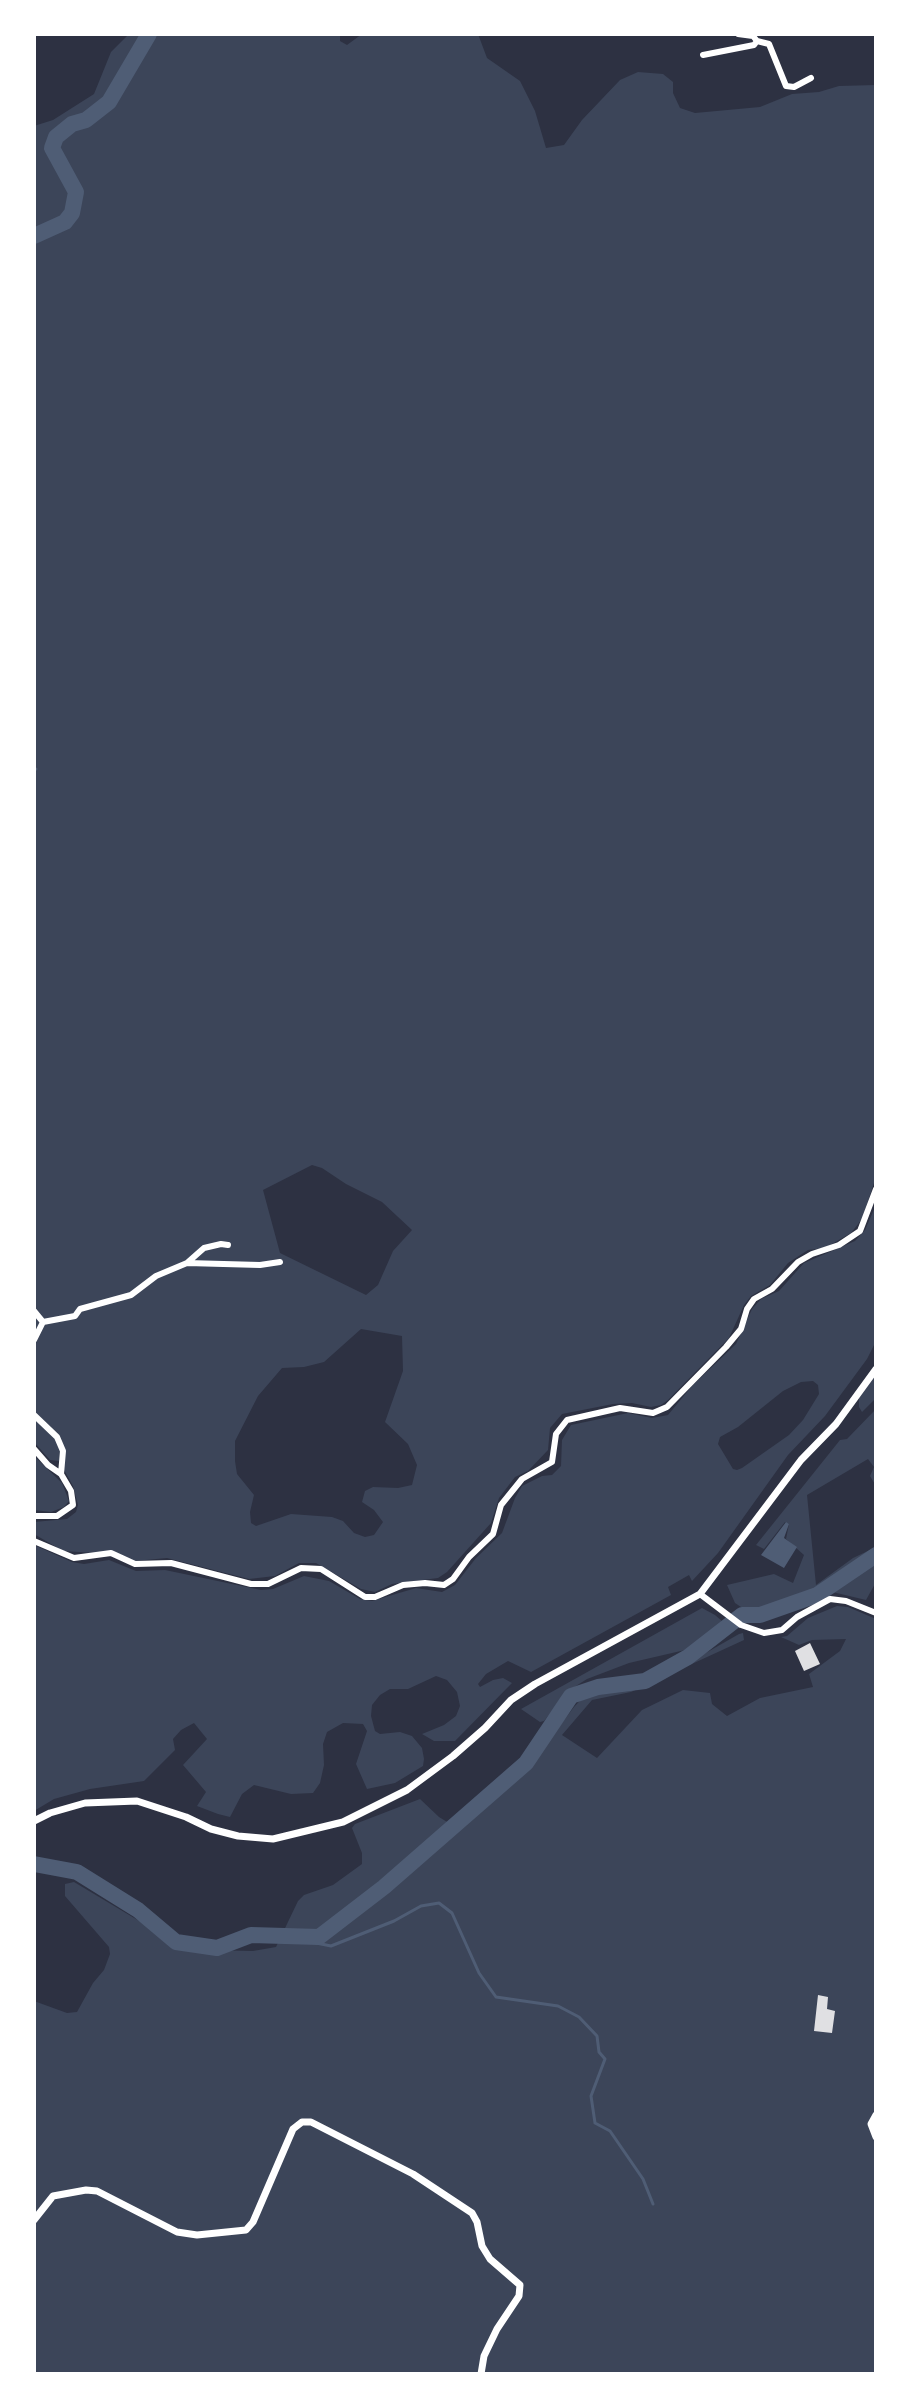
<!DOCTYPE html>
<style>
body{margin:0}
#map{position:relative;width:910px;height:2408px;overflow:hidden;background:#2d3142;font-family:"DM Sans",sans-serif}
canvas{display:block}
.frame{position:absolute;inset:0;border:36px solid #fff;pointer-events:none}
</style>
<div id="map">
<canvas width="910" height="2408"></canvas>
<div class="frame"></div>
</div>
<script>
const context = document.querySelector('canvas').getContext('2d');
context.lineJoin = 'round';
function fill(path, color) { context.fillStyle = color; context.fill(path, 'evenodd'); }
const shape = rows => new Path2D(rows.map(r => 'M' + r).join(''));
function stroke(path, color, width, dash) { context.strokeStyle = color; context.lineWidth = width; context.lineCap = dash ? 'butt' : 'round'; context.setLineDash(dash || []); context.stroke(path); }
const green = shape([
 [129,34,340,34,340,41,347,45,362,34,478,34,487,58,520,81,535,111,546,148,564,145,582,120,620,80,638,72,663,74,673,82,673,93,680,108,695,113,760,107,792,94,819,92,839,86,876,85,876,1177,862,1219,851,1233,825,1248,808,1250,788,1263,770,1285,751,1296,744,1305,729,1338,668,1400,661,1405,651,1407,632,1403,613,1404,562,1414,550,1428,548,1450,528,1471,515,1477,499,1498,491,1523,447,1572,438,1578,392,1584,375,1592,361,1589,316,1563,299,1563,275,1576,249,1579,167,1558,135,1561,95,1553,63,1551,34,1534,34,1522,67,1519,76,1512,78,1505,73,1486,59,1461,50,1460,34,1442,34,126,53,120,94,94,111,52],
 [312,1165,322,1168,346,1184,382,1202,412,1230,393,1251,378,1285,366,1295,280,1253,263,1190],
 [361,1329,402,1336,403,1371,385,1422,408,1444,417,1465,412,1485,398,1488,373,1487,365,1491,362,1502,374,1510,383,1522,374,1535,365,1537,354,1533,343,1521,332,1517,291,1514,256,1526,251,1523,250,1512,254,1495,237,1474,235,1461,235,1441,258,1396,282,1368,304,1367,324,1362],
 [876,1205,876,1341,867,1359,825,1416,788,1455,718,1553,692,1581,689,1575,668,1587,671,1595,531,1672,508,1661,486,1674,478,1684,480,1687,493,1680,503,1678,512,1683,455,1741,434,1741,422,1734,444,1725,456,1716,460,1706,457,1692,447,1680,436,1676,408,1689,390,1689,380,1695,372,1705,371,1716,375,1731,380,1734,400,1732,412,1736,422,1748,424,1759,423,1766,395,1783,367,1789,356,1764,367,1731,363,1724,343,1723,327,1732,323,1744,324,1765,320,1783,313,1793,291,1794,254,1785,242,1794,230,1817,218,1814,197,1806,206,1792,183,1765,207,1739,194,1723,181,1730,173,1739,175,1750,144,1781,90,1789,54,1799,34,1811,34,1545,72,1562,84,1564,109,1560,136,1571,165,1570,261,1590,273,1589,304,1576,329,1581,360,1599,372,1601,416,1588,442,1592,455,1585,476,1558,502,1533,515,1498,522,1486,542,1476,552,1475,561,1466,562,1440,571,1425,628,1413,652,1418,668,1415,692,1386,736,1344,752,1309,761,1299,779,1291,804,1263,855,1241,865,1230],
 [813,1381,818,1385,819,1394,803,1420,789,1435,742,1468,737,1470,733,1469,718,1444,720,1437,738,1427,783,1391,801,1382],
 [876,1375,876,1398,862,1412,859,1407,859,1398],
 [876,1409,876,1486,870,1476,874,1467,868,1459,807,1495,816,1585,853,1558,876,1547,876,1582,866,1600,824,1590,760,1609,744,1609,735,1603,727,1585,774,1574,793,1583,804,1555,786,1539,789,1524,785,1522,764,1549,756,1545,840,1440,847,1439],
 [34,1456,62,1483,69,1501,64,1507,51,1512,34,1510],
 [837,1606,848,1607,876,1619,876,2374,34,2374,34,2001,67,2013,77,2012,93,1983,104,1970,110,1954,109,1947,65,1896,65,1884,74,1882,171,1940,206,1950,253,1951,276,1947,298,1901,304,1895,333,1885,362,1864,362,1853,352,1828,355,1824,420,1799,439,1817,457,1828,466,1823,528,1768,574,1707,592,1688,609,1679,658,1673,683,1666,739,1634,743,1633,744,1640,631,1692,592,1700,562,1735,597,1758,642,1710,683,1690,710,1693,712,1704,727,1716,760,1698,813,1687,809,1674,840,1651,846,1639,812,1640,799,1645,781,1637,787,1636,808,1618],
 [702,1608,715,1615,723,1622,723,1628,685,1650,629,1663,587,1679,568,1691,544,1721,540,1722,521,1709]
]);
const water = shape([
 [786,1522,789,1524,784,1538,797,1547,784,1568,761,1555]
]);
const stream = shape([
 [34,768,36,769],
 [282,1936,331,1946,394,1921,421,1906,439,1903,452,1913,479,1973,496,1997,558,2006,579,2017,597,2036,599,2052,605,2059,591,2096,595,2123,610,2131,643,2179,653,2204]
]);
const river = shape([
 [34,236,65,222,72,213,76,192,52,148,56,137,72,124,86,120,109,102,149,34],
 [34,1864,77,1872,138,1910,176,1942,217,1948,251,1935,319,1937,384,1887,526,1763,571,1696,598,1687,645,1681,688,1657,742,1615,760,1615,817,1595,876,1555]
]);
const building = shape([
 [810,1643,820,1664,804,1671,795,1651],
 [818,1995,828,1997,827,2009,835,2011,832,2033,814,2031]
]);
const minor = shape([
 [757,41,769,44,786,86,794,87,811,78],
 [703,55,754,45,757,41,753,36,738,34],
 [187,1263,204,1248,221,1244,228,1245],
 [34,1311,43,1322],
 [34,1340,43,1322,75,1316,80,1309,131,1295,156,1276,187,1263,260,1265,280,1262],
 [34,1415,57,1437,63,1451,61,1474],
 [34,1449,48,1465,61,1474,71,1491,73,1505,57,1516,34,1516],
 [34,1541,74,1558,111,1553,135,1564,171,1563,251,1584,268,1584,301,1568,321,1569,365,1597,375,1597,403,1585,425,1583,444,1585,453,1579,469,1557,493,1534,501,1505,522,1479,552,1462,556,1434,567,1420,620,1408,653,1413,667,1407,726,1347,741,1329,747,1309,754,1299,772,1289,798,1262,812,1254,839,1245,860,1231,876,1189],
 [700,1594,741,1625,764,1633,782,1630,797,1617,830,1599,846,1601,876,1613]
]);
const tertiary = shape([
 [34,1821,50,1813,85,1803,137,1801,186,1817,211,1829,238,1836,273,1839,343,1822,407,1790,453,1756,485,1728,511,1700,535,1684,700,1594,801,1460,836,1424,876,1369],
 [876,2115,871,2124,876,2137],
 [34,2220,53,2196,86,2190,97,2191,177,2232,197,2235,246,2230,253,2222,293,2129,302,2122,311,2122,413,2174,472,2213,477,2222,482,2246,490,2259,520,2285,519,2296,497,2329,484,2356,481,2374]
]);
fill(green, '#3c4559');
fill(water, '#4f5d75');
stroke(stream, '#4f5d75', 3);
stroke(river, '#4f5d75', 16);
fill(building, '#e0e0e3');
stroke(minor, '#fff', 6);
stroke(tertiary, '#fff', 7);
</script>
